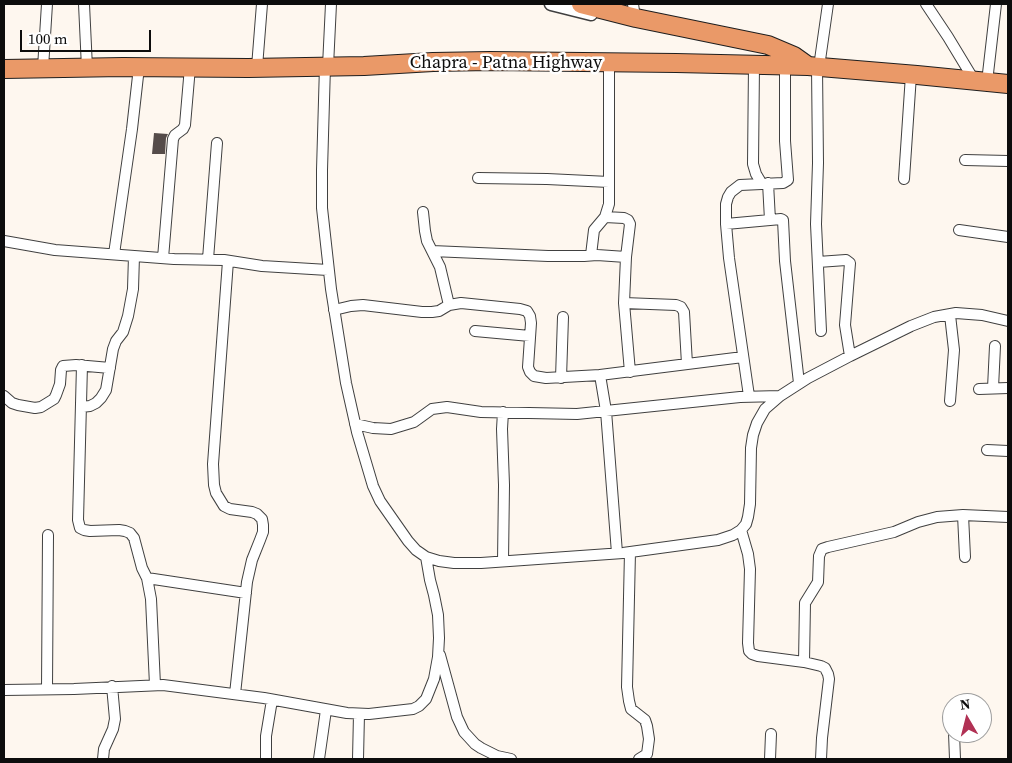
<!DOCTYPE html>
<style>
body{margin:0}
#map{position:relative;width:1012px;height:763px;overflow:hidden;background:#fef7ef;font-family:"Source Serif 4",serif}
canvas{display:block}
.frame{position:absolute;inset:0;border:5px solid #0d0d0d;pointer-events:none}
.north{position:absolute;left:942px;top:693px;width:50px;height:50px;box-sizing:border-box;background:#fff;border:1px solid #9e9e9e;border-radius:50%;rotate:352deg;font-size:14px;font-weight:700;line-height:20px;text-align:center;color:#0d0d0d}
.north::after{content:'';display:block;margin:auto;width:18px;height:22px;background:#b13154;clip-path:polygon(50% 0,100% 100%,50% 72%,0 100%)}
.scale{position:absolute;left:20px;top:30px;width:131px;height:22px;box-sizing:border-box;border:2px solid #0d0d0d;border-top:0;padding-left:6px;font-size:15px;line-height:18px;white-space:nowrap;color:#0d0d0d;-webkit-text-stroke:4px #fff;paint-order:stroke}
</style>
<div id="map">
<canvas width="1012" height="763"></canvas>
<div class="frame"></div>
<div class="north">N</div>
<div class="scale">100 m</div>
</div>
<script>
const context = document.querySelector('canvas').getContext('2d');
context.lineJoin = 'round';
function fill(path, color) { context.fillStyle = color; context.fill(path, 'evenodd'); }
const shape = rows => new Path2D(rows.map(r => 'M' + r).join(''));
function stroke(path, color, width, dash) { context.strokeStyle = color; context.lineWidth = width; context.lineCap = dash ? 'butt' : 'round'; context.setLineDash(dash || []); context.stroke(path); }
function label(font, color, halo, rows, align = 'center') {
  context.font = font + ' "Source Serif 4",serif'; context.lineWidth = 5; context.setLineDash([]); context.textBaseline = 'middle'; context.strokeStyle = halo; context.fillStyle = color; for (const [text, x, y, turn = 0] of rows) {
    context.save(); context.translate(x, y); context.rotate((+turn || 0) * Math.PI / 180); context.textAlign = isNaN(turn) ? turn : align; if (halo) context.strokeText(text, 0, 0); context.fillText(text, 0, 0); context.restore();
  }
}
const building = shape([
 [154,133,168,134,166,138,165,154,152,154]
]);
const minor = shape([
 [84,4,87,68],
 [633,4,634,11],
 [926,4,948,37,974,80],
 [754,65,753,164,756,174,762,184],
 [325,66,322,170,322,208,331,289,346,383,357,432,373,486,380,501,408,541,416,550,426,557,439,561,454,563,481,563,623,553,718,540,733,535,741,530,746,524,748,517,750,504,751,448,753,435,757,423,765,409,780,396,808,378,850,356,911,326,934,317,956,313,982,315,1008,321],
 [328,66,331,4],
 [257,67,262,4],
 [817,67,818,163,816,224,821,331],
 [819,67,828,4],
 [43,68,47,4],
 [987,82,996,4],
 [965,160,1008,161],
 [478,178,547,179,609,182],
 [904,179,911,75],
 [768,183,770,220],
 [423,212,425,231,427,241,440,267,449,305],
 [605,217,624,218,628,220,630,224,626,257,624,303,630,372],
 [726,224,781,219,783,220,785,261,799,383],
 [959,230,1008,237],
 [4,241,55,250,174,259,224,260,262,266,328,270],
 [432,251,548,256,584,256,597,255,626,257],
 [114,254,132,129,139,67],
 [591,255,594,230,605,217,609,204,609,62],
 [163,258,173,139,175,135,183,129,185,125,190,67],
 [208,259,217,143],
 [228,261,213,464,214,485,216,493,224,506,230,509,252,512,257,514,262,519,263,525,263,532,260,540,252,560,247,582,235,694],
 [818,262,846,260,850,263,845,325,850,356],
 [624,303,676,305,681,307,684,312,687,364],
 [334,310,351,306,363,305,422,312,432,312,439,311,449,305,461,303,520,309,527,311,530,316,531,323,528,367,530,372,534,376,546,378,600,375,743,357],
 [950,315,954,350,950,401],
 [475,331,530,336],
 [82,365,78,520,80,528,84,530,90,531,119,530,125,531,130,533,134,538,142,568,147,578,246,593],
 [600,375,606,411,617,553],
 [561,378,563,317],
 [993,388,995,346],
 [979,389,1008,388],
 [4,396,12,403,18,405,35,408,41,407,54,399,56,395,60,384,61,370,63,366,76,365,110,368],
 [749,396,729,258,726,224,726,204,728,197,731,192,740,185,783,183,788,180,785,141,785,66],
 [81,407,90,406,96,403,101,398,106,390,113,349,116,341,123,332,128,316,133,289,134,256],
 [503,412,502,429,504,485,503,561],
 [355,424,373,428,391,429,414,422,432,409,447,407,481,412,577,414,740,397,780,396],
 [987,450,1008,451],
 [963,515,965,557],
 [741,530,748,554,750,569,748,643,749,651,752,654,758,656,804,662,821,666,825,668,828,674,829,679,822,738,821,759],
 [630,552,627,687,629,701,631,709,645,720,647,726,649,739,647,754,639,759],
 [147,578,151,599,155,685],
 [440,655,457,717,464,732,475,744,481,748,497,756,511,759],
 [804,662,805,603,818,582,819,556,822,549,828,547,894,532,918,522,937,517,963,515,1008,517],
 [47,689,48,535],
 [4,690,74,689,163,685,264,698,347,713,369,714,413,709,419,706,426,699,434,679,438,657,439,638,438,615,434,595,430,580,426,557],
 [954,733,955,759],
 [103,759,104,749,113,729,115,719,112,686],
 [266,759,266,736,272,700],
 [319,759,326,710],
 [358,759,359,714],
 [770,759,771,734]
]);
const tertiary = shape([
 [551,4,591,14]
]);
const trunk = shape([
 [581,4,636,18,768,45,794,56,808,66],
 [4,69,123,67,248,68,364,66,433,62,490,61,676,63,808,66,917,75,1008,84]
]);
const streetNames = [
 ["Chapra - Patna Highway",506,63]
];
fill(building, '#554c4a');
stroke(minor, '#404040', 12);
stroke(tertiary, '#404040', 15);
stroke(trunk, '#1e1e1e', 20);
stroke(minor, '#fff', 10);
stroke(tertiary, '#fff', 12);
stroke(trunk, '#ea9968', 18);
label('18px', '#0d0d0d', '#fff', streetNames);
</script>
